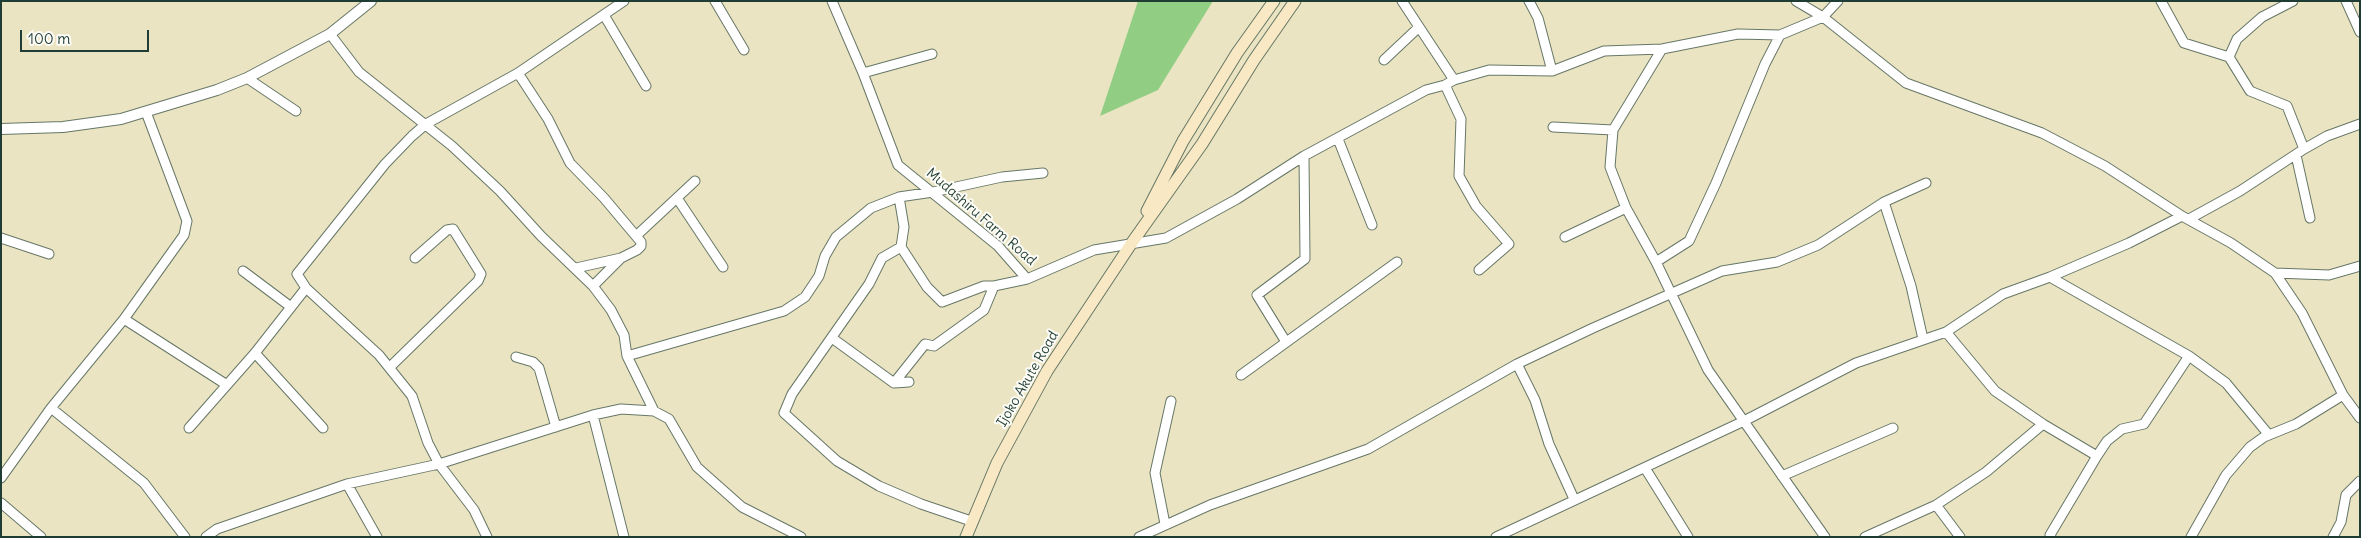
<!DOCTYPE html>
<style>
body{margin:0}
#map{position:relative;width:2361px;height:538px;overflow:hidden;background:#ebe4c3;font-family:Delius,sans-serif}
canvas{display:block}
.frame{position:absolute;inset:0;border:2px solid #1f3d34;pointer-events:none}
.scale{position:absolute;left:20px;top:30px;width:129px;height:22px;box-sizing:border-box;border:2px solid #1f3d34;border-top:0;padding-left:6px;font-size:15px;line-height:18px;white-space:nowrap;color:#1f3d34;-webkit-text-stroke:4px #fdfcf7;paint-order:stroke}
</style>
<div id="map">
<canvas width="2361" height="538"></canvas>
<div class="frame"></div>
<div class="scale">100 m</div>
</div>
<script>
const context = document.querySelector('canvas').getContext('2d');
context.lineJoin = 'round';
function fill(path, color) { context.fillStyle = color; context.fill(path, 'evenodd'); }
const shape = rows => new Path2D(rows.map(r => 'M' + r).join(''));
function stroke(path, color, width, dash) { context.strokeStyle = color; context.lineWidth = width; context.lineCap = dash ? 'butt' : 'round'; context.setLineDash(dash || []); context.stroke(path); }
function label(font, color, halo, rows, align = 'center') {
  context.font = font + ' Delius,sans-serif'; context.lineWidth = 4; context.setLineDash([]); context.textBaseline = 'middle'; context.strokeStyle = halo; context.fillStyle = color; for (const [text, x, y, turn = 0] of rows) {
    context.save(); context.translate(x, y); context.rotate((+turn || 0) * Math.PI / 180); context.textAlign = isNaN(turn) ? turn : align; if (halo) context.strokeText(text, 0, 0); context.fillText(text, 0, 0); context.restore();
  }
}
const green = shape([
 [1138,1,1213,1,1158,90,1100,116]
]);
const minor = shape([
 [715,1,744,50],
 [832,1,863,73,898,165,998,246,1027,279,1094,250,1166,238,1237,199,1304,156,1426,90,1445,85,1454,80,1489,70,1552,71,1604,51,1662,49,1738,34,1780,35],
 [1402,1,1454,80],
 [1529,1,1538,18,1552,71],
 [1796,1,1823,17,1906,83,2042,133,2105,166,2182,216,2231,243,2275,273,2302,313,2343,395,2360,418],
 [2161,1,2184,43,2229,57,2250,91,2287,106,2304,149],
 [2346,1,2360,32],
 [604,15,646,86],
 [330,34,359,72,452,146,500,191,541,236,593,286,611,310,624,335,627,356,654,411],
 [1662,49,1613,130,1610,167,1626,208,1656,262,1708,370,1825,537],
 [2229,57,2237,39,2262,17,2293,1],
 [1384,60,1418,28],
 [518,73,548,119,570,163,604,198,641,242,641,246,637,250,621,258,593,286],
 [863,73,932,54],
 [247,78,296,111],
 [1445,85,1461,119,1459,176,1476,206,1509,244,1479,270],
 [1553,127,1613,130],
 [1338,139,1372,225],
 [2296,155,2310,218],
 [899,197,904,227,901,247,927,287,942,302,984,286,994,286,1027,279],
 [677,198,723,267],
 [1884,202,1911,286,1923,339],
 [2189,219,2240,191,2304,149,2327,136,2360,124],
 [636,236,695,181],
 [1565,237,1626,208],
 [1,238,49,254],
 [901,247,882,258,869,284,792,394,784,413,837,461,879,486,921,504,971,521],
 [1656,262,1689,241,1716,183,1765,64,1780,35,1823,17,1838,1],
 [576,268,621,258],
 [243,271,291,307],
 [2275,273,2329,275,2360,266],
 [2050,277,2189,356,2226,383,2269,435],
 [124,319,227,385],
 [1946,332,1995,391,2043,424,2097,456,2050,535,2051,537],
 [832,338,894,383,909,382],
 [1286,342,1257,295,1305,259,1304,156],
 [255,353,323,428],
 [627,356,784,311,805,297,819,276,825,256,836,237,871,208,899,197,933,192,1002,177,1043,173],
 [516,357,533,362,539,368,556,427],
 [1517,364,1535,400,1549,444,1574,499],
 [390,367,478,281,481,274,453,229,447,230,415,258],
 [1241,375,1397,262],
 [894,383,925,344,934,346,984,310,994,286],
 [51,408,144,483,185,537],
 [593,415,624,537],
 [189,428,255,353,306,288],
 [2097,456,2107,441,2122,429,2144,424,2189,356],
 [1645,468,1688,537],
 [1782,476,1893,428],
 [1,478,51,408,124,319,184,235,187,221,146,112],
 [347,484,377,537],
 [1,503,41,537],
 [1936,505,1960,537],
 [1165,524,1155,473,1171,401],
 [206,537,217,529,347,484,439,464,593,415,621,409,654,411,669,419,697,467,742,507,801,537],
 [487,537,474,510,439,464,428,443,412,396,379,355,306,288,297,274,385,164,412,136,426,124,518,73,624,1],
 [1139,537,1210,505,1368,449,1517,364,1593,328,1722,271,1777,262,1818,245,1884,202,1926,183],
 [1496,537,1744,421,1856,363,1946,332,2003,294,2050,277,2129,243,2182,216],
 [1865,537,1936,505,1986,472,2043,424],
 [2191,537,2226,475,2250,447,2264,437,2296,424,2343,395],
 [2333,537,2341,522,2346,495,2360,481]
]);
const tertiary = shape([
 [1,129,63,127,121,119,217,90,247,78,330,34,371,1]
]);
const secondary = shape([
 [1147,211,1183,141,1237,53,1274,1],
 [966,537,997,463,1047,371,1131,244,1202,144,1254,60,1295,1]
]);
const streetNames = [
 ["Mudashiru Farm Road",981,217,41],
 ["Ijoko Akute Road",1028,379,-60]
];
fill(green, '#91ce83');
stroke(minor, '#676', 11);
stroke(tertiary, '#676', 12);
stroke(secondary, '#676', 13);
stroke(minor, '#fff', 9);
stroke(tertiary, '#fff', 10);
stroke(secondary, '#f8e8c3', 11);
label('14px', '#1f3d34', '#fdfcf7', streetNames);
</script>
